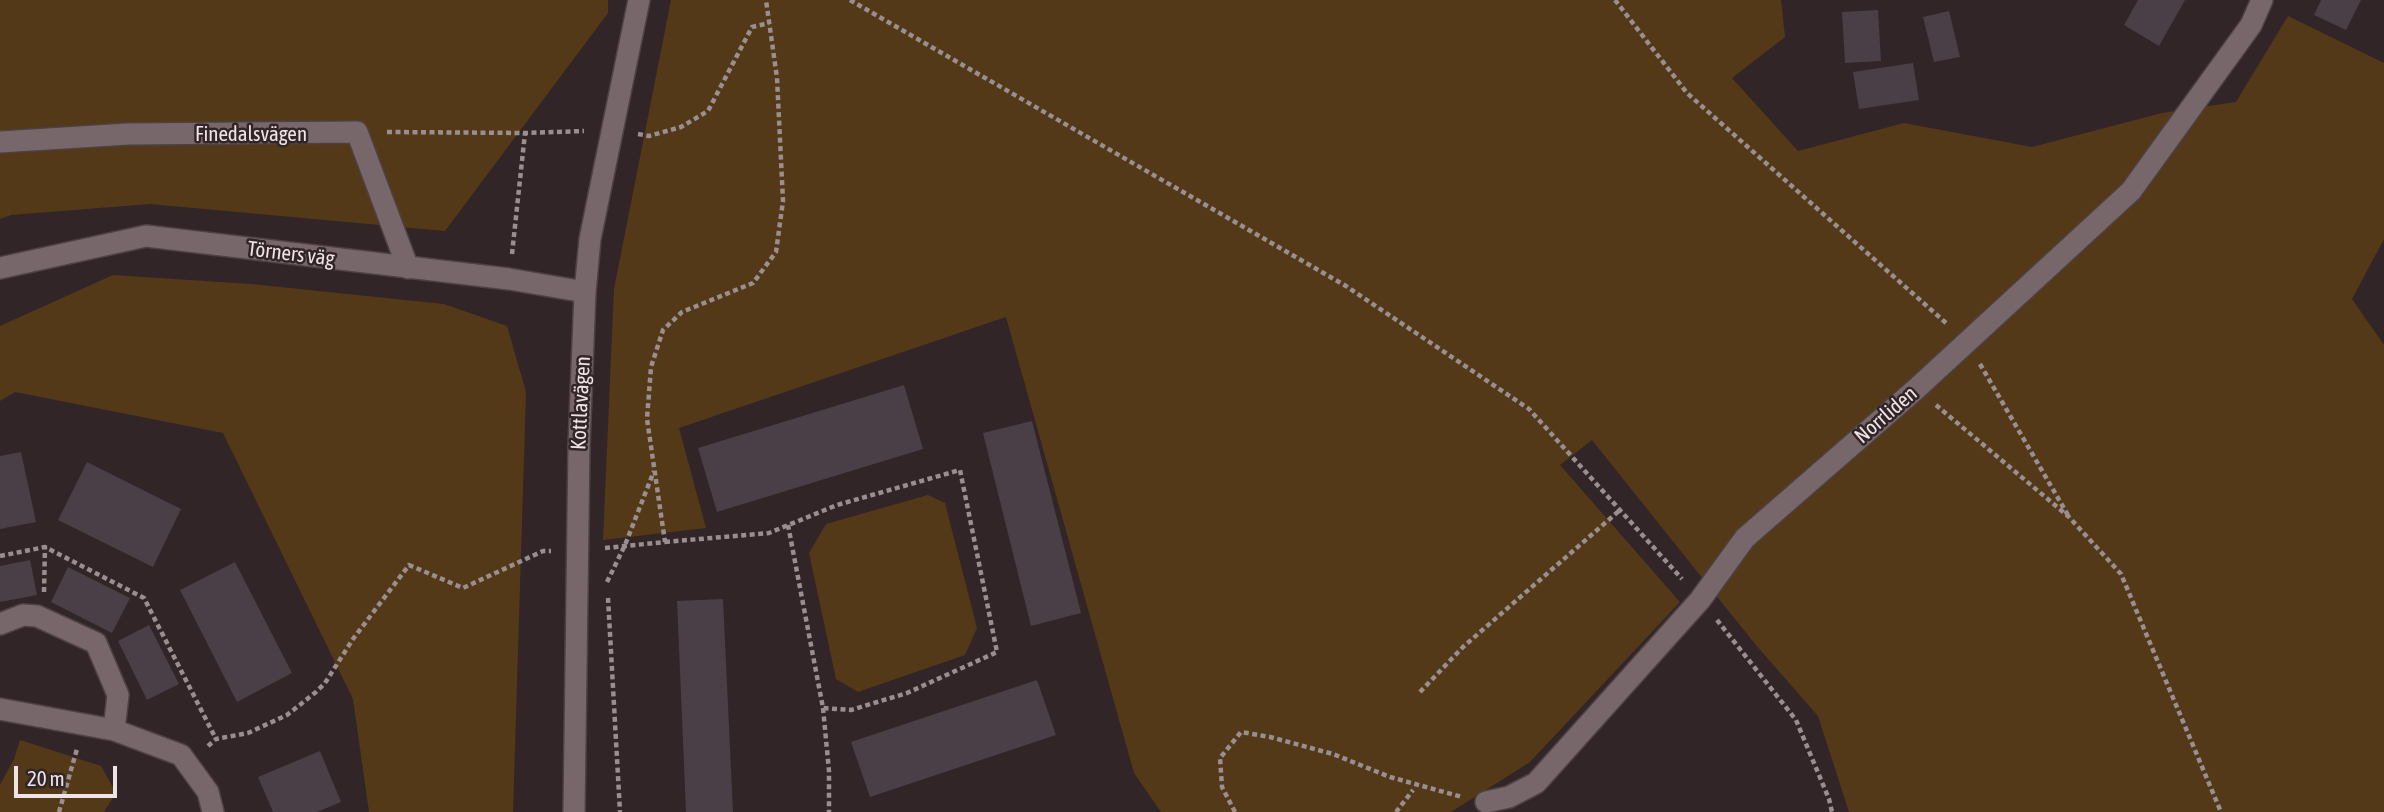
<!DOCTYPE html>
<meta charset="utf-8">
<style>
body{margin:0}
#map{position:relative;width:2384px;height:812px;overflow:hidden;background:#322527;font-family:"Asap Condensed",sans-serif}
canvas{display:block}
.scale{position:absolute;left:14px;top:766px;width:103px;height:32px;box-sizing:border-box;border:4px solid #eee4e6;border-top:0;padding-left:9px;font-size:21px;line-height:24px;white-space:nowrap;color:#eee4e6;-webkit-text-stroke:5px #322527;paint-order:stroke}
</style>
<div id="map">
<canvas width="2384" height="812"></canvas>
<div class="scale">20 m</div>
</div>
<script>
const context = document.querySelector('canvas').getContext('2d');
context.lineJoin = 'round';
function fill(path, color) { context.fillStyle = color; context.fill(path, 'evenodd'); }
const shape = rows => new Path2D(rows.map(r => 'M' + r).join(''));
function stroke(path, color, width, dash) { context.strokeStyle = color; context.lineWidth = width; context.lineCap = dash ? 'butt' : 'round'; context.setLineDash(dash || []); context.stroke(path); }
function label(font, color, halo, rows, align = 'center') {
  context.font = font + ' "Asap Condensed",sans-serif'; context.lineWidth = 5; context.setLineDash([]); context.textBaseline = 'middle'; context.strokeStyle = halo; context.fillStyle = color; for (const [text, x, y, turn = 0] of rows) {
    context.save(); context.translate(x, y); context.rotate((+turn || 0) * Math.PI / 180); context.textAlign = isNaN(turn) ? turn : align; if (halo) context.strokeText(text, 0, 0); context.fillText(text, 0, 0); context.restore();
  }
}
const green = shape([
 [0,0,608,0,608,13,445,231,150,204,11,215,0,219],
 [671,0,1781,0,1785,37,1732,78,1798,151,1904,123,2032,147,2162,113,2236,102,2288,16,2384,63,2384,239,2352,299,2384,345,2384,812,1849,812,1818,716,1755,644,1592,440,1560,465,1680,602,1530,762,1451,812,1161,812,1134,773,1006,317,679,428,706,528,603,540,614,289],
 [113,275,251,284,444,304,507,326,526,392,513,812,369,812,353,699,223,433,15,392,0,401,0,326],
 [928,495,945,503,977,628,965,655,858,692,836,679,809,553,826,524],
 [20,740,101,766,116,793,104,812,0,812,0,785,14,759]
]);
const building = shape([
 [2138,0,2185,0,2159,46,2124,25],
 [2321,0,2361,0,2346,30,2314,15],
 [1878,10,1881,61,1845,63,1842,12],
 [1949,11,1960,57,1934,62,1923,17],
 [1913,63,1919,100,1859,109,1853,72],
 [904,385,923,449,717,512,698,448],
 [1032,421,1081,613,1031,626,983,433],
 [21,452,36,522,0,529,0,456],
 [87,462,181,509,153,567,58,520],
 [30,560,37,595,0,602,0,566],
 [235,562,292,673,237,702,180,590],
 [68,567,130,598,112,633,51,602],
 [723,599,733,812,686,812,677,601],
 [149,625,179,684,147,700,118,641],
 [1037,680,1056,735,870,797,851,742],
 [320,751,341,802,317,812,273,812,258,777]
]);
const path = shape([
 [850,0,1346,286,1529,409,1682,579],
 [1615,0,1687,93,1946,323],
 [387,132,525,133,584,131],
 [638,134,649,136,681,127,708,111,752,27,769,23],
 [512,254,525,133],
 [1980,364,2069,517],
 [1936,405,2069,517,2121,574,2221,812],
 [665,542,769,533,837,505,960,470,997,652,907,693,851,710,823,708,788,525],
 [605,548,665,542,647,419,651,367,663,330,682,312,753,283,776,252,783,201,777,78,766,0],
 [0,556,45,547,144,598,216,739],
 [607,582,625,545,654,471],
 [44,592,45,547],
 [608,598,620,812],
 [1717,620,1796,720,1829,799,1832,812],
 [1420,692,1463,647,1620,510],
 [823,708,829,771,829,812],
 [208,746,216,739,248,733,287,715,316,692,325,683,353,639,409,565,463,588,543,551,551,551],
 [59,812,77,749],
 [1235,812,1222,787,1220,758,1241,732,1270,737,1333,754,1390,777,1462,797],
 [1396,812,1413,790]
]);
const minor = shape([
 [0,142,128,134,357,132,408,268],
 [0,268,146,236,509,279,585,292],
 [0,624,23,615,37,616,96,643,118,695,114,730],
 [0,709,114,730,181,755,208,792,213,812],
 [1486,802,1509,797,1536,783,1700,600,1745,538,1916,389,2131,191,2251,25,2262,0],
 [574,812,579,446,585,292,590,239,639,0]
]);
const streetNames = [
 ["Finedalsvägen",251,134],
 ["Törners väg",291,254,7],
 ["Kottlavägen",581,403,-87],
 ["Norrliden",1886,415,-41]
];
fill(green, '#543918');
fill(building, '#4a3e47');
stroke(minor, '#4d4143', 24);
stroke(path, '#998e90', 4.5, [5, 3.5]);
stroke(minor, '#77676a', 21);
label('21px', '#eee4e6', '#322527', streetNames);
</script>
